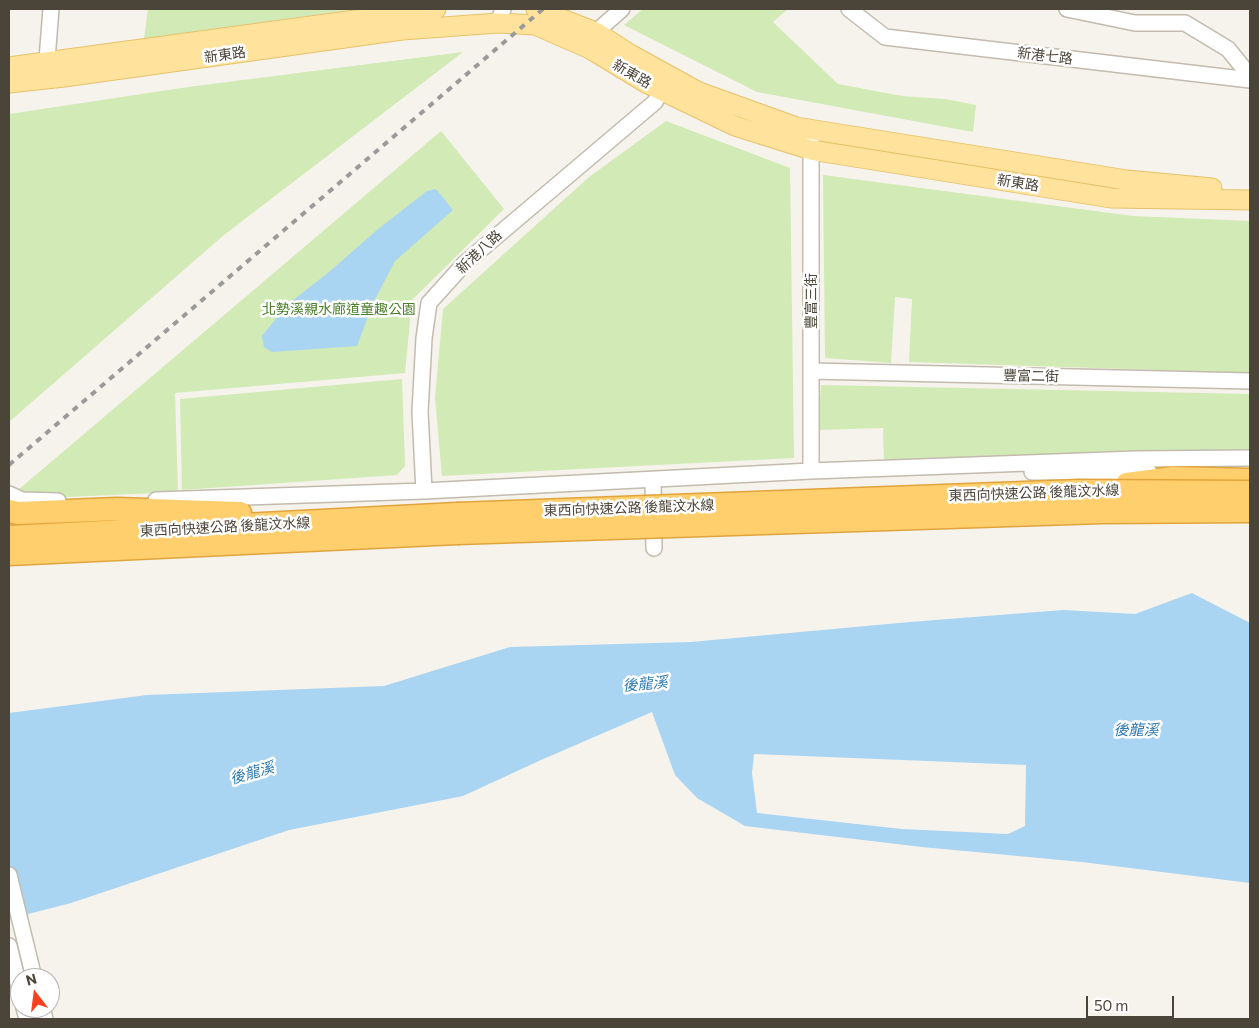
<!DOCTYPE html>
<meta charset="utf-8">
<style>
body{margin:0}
#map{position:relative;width:1259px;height:1028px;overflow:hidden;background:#f6f3ec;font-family:Commissioner,sans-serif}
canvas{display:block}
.frame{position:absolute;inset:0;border:10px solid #4b4439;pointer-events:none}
.north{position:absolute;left:10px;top:968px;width:50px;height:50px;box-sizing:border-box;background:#fff;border:1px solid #b7b4b0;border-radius:50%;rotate:345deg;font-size:14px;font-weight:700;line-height:20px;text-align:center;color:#4b4439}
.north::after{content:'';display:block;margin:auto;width:18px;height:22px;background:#fc3f1d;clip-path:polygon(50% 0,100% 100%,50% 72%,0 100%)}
.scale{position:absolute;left:1086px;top:996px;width:88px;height:22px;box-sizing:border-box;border:2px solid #4b4439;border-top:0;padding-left:6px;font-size:15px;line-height:18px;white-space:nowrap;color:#4b4439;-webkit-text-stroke:4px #fff;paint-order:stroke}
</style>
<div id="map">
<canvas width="1259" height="1028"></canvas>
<div class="frame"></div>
<div class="north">N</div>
<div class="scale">50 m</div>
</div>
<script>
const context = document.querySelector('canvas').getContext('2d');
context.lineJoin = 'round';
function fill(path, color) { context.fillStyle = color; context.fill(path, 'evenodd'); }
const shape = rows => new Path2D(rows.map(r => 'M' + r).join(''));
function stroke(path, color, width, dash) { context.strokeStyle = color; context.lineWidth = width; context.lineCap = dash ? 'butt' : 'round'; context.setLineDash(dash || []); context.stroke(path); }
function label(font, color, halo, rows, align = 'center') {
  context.font = font + ' Commissioner,"Noto Sans TC",sans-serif'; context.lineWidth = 5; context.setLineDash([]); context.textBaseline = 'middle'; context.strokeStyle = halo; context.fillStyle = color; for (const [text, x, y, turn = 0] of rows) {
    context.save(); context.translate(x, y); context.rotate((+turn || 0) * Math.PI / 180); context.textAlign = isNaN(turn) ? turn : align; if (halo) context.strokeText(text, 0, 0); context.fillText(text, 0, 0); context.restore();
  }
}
const green = shape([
 [148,9,357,9,144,39],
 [643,9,788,9,773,22,838,84,902,96,945,99,976,105,973,132,757,92,624,25],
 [463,52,224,235,9,422,9,114,188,87],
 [666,121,790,168,794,458,442,476,435,398,443,309,589,177],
 [441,131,504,209,412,300,405,373,175,393,178,492,68,497,18,490],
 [823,175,1133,216,1250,221,1250,373,909,362,912,299,895,297,891,363,825,358],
 [402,379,405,466,397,475,182,490,180,399],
 [821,385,1250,394,1250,454,912,458,892,464,884,462,883,428,818,430]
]);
const water = shape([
 [436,189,453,210,395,261,373,303,357,346,272,352,264,347,262,336,287,305,329,272,377,230,427,191],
 [1192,593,1250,623,1250,883,1082,862,922,847,745,826,697,798,675,775,652,712,541,760,463,796,289,830,71,903,9,919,9,713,147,695,384,686,510,647,691,642,910,622,1063,610,1135,614],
 [754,754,1026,765,1025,826,1008,834,902,829,757,813,752,773]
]);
const minor = shape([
 [849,9,885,37,1250,80],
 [1067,9,1135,23,1185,23,1228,49,1250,76],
 [498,23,503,9],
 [593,41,596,32,622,9],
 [46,72,51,9],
 [811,131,811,471],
 [811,371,1250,381],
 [1032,472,1149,472],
 [653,480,654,548],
 [424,491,420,412,424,338,429,303,465,263,655,102,666,82],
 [9,494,22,500,58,501],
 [156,500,424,491,811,471,1136,459,1250,458],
 [9,875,34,978],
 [9,946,20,991],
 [24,1008,27,1019],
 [42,1008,45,1019]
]);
const major = shape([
 [536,9,596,32,630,54,699,92,796,127,1127,180,1212,188],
 [9,67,436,9],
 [9,83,64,77,402,30,498,23,535,25,590,49,646,83,735,126,811,150,1111,198,1250,200]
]);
const highway = shape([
 [1127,484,1173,478,1250,480],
 [9,511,18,513,117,509,240,513],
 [9,537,457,514],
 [9,554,457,533]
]);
const rail = shape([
 [9,465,543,9]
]);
const highwayBridge = shape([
 [457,514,1079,491,1250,492],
 [457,533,1102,512,1250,511]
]);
const streetNames = [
 ["新東路",225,55,-8],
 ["新港七路",1045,56,7],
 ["新東路",632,74,30],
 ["新東路",1018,183,9],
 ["新港八路",479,252,-43],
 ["豐富三街",811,301,-90],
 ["豐富二街",1031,376,1],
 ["東西向快速公路 後龍汶水線",1034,493,-2],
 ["東西向快速公路 後龍汶水線",629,508,-2],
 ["東西向快速公路 後龍汶水線",225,527,-3]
];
const parkNames = [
 ["北勢溪親水廊道童趣公園",339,309]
];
const waterNames = [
 ["後龍溪",645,684,-5],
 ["後龍溪",1136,730],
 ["後龍溪",252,773,-16]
];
fill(green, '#d2eab5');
fill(water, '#a9d4f2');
stroke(minor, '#c2bbae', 18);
stroke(major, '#e6c16a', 21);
stroke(highway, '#e0a43c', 25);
stroke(minor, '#fff', 15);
stroke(major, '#ffe39c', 19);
stroke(highway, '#ffcf6e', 22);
stroke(rail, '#9a9a9a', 4, [6, 6]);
stroke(highwayBridge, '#e0a43c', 25, []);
stroke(highwayBridge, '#ffcf6e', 22);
label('14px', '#4b4439', '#fff', streetNames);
label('14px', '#4a7f2a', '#fff', parkNames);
label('italic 15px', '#2e7ab2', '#fff', waterNames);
</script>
